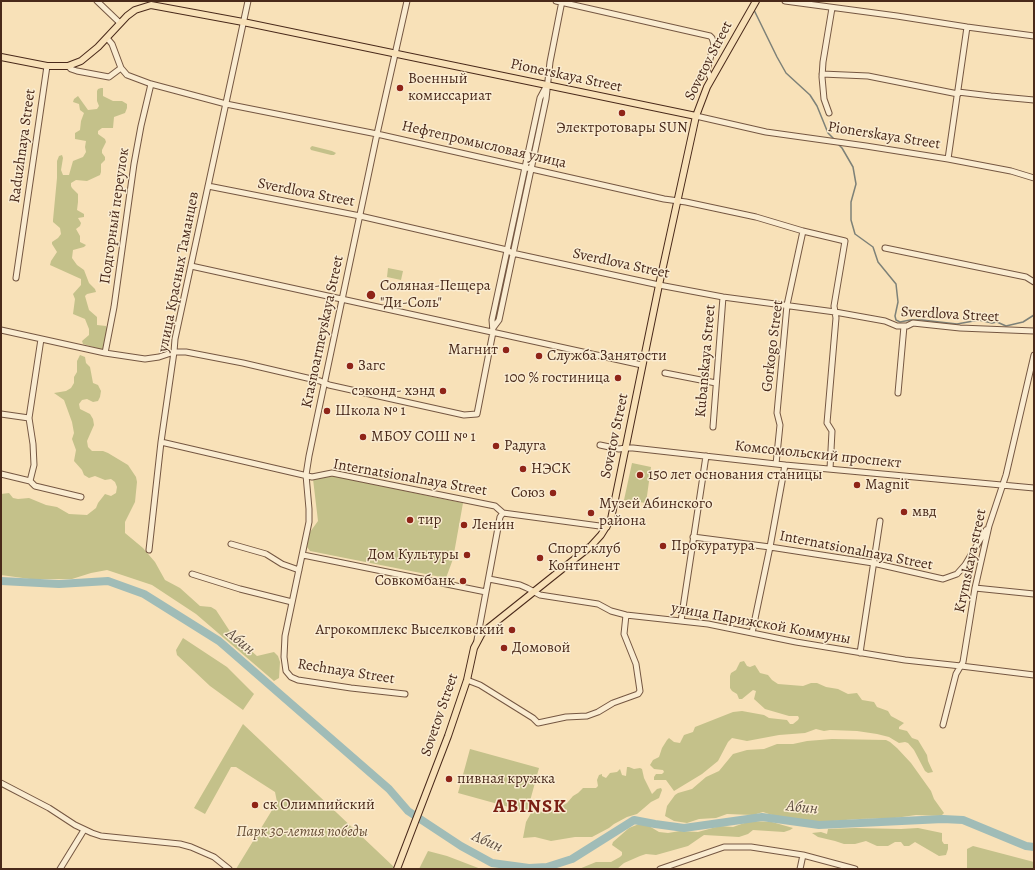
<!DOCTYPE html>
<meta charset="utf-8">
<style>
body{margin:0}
#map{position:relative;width:1035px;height:870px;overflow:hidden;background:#f8e1b8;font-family:Alegreya,serif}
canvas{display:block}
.frame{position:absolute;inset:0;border:2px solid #49291a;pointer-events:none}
</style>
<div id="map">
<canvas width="1035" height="870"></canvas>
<div class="frame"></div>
</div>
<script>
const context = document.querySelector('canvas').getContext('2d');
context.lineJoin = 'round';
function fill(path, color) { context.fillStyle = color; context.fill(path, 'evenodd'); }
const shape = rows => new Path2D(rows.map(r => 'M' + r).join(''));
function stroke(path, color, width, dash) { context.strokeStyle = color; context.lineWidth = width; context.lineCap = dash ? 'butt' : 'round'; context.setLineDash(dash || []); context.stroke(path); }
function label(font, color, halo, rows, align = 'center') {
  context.font = font + ' Alegreya,serif'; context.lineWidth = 3; context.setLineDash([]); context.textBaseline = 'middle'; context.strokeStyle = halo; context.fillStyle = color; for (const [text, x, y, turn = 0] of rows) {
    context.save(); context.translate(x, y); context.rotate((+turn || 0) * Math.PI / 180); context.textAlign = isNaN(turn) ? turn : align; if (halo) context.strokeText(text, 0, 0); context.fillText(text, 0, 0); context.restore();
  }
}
const green = shape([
 [101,88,103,88,103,96,113,101,122,101,127,104,127,108,125,113,114,117,113,128,102,128,98,131,98,134,105,139,106,142,102,150,102,153,105,157,105,160,101,164,101,172,100,175,87,181,76,180,71,183,71,186,72,188,78,194,78,202,77,210,84,214,84,217,78,218,81,223,80,226,76,229,80,236,80,242,86,245,84,247,73,250,72,258,77,265,84,270,89,283,95,289,96,292,87,294,85,296,89,310,97,317,97,325,106,326,107,328,104,347,103,349,100,349,83,344,82,341,89,335,89,329,85,319,73,314,75,299,73,294,81,285,81,279,50,265,51,261,57,252,52,244,52,242,58,238,61,234,60,228,53,222,53,220,57,178,57,161,59,156,62,155,63,158,61,170,63,175,69,175,73,161,83,157,86,152,85,147,86,141,75,139,75,133,80,130,81,121,84,113,80,110,79,104,73,102,74,99,78,96,88,110,97,109,99,106,97,101,97,91,98,89],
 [312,146,332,151,336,153,334,155,331,155,311,150,310,148],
 [388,268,403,271,401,280,387,277],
 [80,355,85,357,86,363,90,367,93,383,98,385,101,391,100,397,98,401,93,402,87,399,82,400,79,404,80,409,90,414,93,419,94,425,87,441,88,447,92,451,103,451,108,453,128,465,136,477,137,482,135,502,125,522,125,533,143,548,155,562,165,580,180,588,200,606,211,607,216,610,231,633,257,656,274,652,278,656,280,662,279,678,274,681,196,614,152,585,107,570,91,573,72,579,30,579,1,575,1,494,9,493,13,498,18,499,29,498,46,505,57,507,69,514,87,515,96,508,98,503,105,494,111,496,116,493,117,487,115,482,111,479,105,480,95,476,89,478,84,475,82,470,74,461,76,450,72,439,74,433,72,422,64,400,54,393,66,391,71,388,74,383,74,377,77,372,77,361],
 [632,463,651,467,646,503,624,500],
 [332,476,463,503,453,559,446,578,310,551,307,547,310,532,318,521,313,479],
 [183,638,227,667,254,694,243,710,210,686,177,655,176,650],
 [744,661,747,666,750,667,755,665,760,673,768,675,772,680,778,684,803,686,811,683,817,683,826,687,838,689,848,694,857,693,862,700,874,702,877,707,888,711,891,716,904,723,899,727,899,729,907,731,912,738,918,740,927,755,928,761,933,772,928,773,925,771,914,750,908,743,905,742,899,743,889,737,877,734,857,731,830,730,824,731,816,729,805,733,779,735,747,741,732,738,728,742,718,761,702,774,674,791,666,780,654,780,654,777,656,774,662,774,664,772,663,770,654,769,650,765,653,760,659,757,662,748,667,740,669,738,674,742,680,743,684,735,693,732,695,727,733,712,742,711,764,715,769,718,787,720,790,724,793,724,798,720,799,718,798,716,789,716,765,709,754,699,756,691,753,690,742,699,739,699,737,694,732,691,730,688,730,676,731,673,736,670,740,662],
 [243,724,394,867,393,869,236,869,277,802,275,792,236,767,231,767,205,814,194,808],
 [832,739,886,740,890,742,897,748,911,763,931,791,934,799,944,813,941,816,916,815,895,818,858,819,821,822,787,820,763,812,753,815,727,814,716,818,699,819,687,823,674,821,665,816,667,806,675,795,678,793,692,789,706,777,719,771,733,754,747,750,764,749,777,744,793,744,807,741],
 [470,749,539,768,527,812,458,793],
 [627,767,629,767,634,769,640,768,642,769,644,778,652,794,657,789,661,788,662,790,659,798,651,802,637,814,627,817,614,824,609,828,592,837,575,837,551,841,535,837,523,838,526,822,531,813,557,809,567,803,573,796,578,793,583,788,596,788,598,786,597,780,599,775,602,774,602,776,606,778,610,773,617,772,620,769,622,775,626,776],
 [750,821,772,822,793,828,790,830,784,832,753,830,748,834,739,837,704,835,688,846,656,855,646,854,640,856,624,863,617,869,579,869,596,862,611,862,620,857,622,855,622,852,612,845,613,842,629,828,639,824,649,826,659,832,668,833,680,831,698,832,720,826,733,827],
 [855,828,901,829,918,828,942,833,942,841,944,844,948,844,948,849,946,855,939,856,915,842,909,846,904,846,901,842,895,842,888,846,877,846,866,841,855,844,844,844,835,841,818,837,812,833,821,832,827,834,828,829],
 [973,846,1034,862,1034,869,967,869,967,849],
 [428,851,447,856,481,869,419,869]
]);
const stream = shape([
 [754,10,777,57,786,73,810,95,817,106,828,133,834,139],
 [837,143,842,148,853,167,856,184,851,202,851,220,855,234,873,247,878,262,896,284,898,302,895,316,896,320,900,322,910,320,922,320,957,324,979,320,992,323,997,322,1006,326,1023,322,1034,315]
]);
const river = shape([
 [1,581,59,584,108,581,144,594,219,641,389,789,408,811,461,846,492,863,529,868,547,867,572,859,634,820,655,824,684,828,762,817,819,825,943,819,963,820,1026,846,1034,847]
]);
const minor = shape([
 [97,1,120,23],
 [556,1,710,36,712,38,714,44,707,70,711,79],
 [785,1,897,16,967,27,1034,36],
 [107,38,112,44,121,68],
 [68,66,71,69,77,71,109,77,121,68,127,75,151,84,226,104,377,134,664,199,686,202,756,217,803,231,845,241,834,306,836,318,827,423,832,431,830,469],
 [822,74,868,76,958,94],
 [958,92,991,96,1034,100],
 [829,113,824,99,822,77,823,62,832,8],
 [696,116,766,132,866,146,948,159,1011,171,1034,178],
 [948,159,967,27],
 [208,186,360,216,507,250,512,253,659,285,723,297,835,312,885,321,897,326,907,326,913,323,960,328,1034,331],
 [885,248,1026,277,1034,282],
 [191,266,642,365],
 [16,278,47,66],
 [493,328,499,320,546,99,550,62,562,1],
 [1,330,105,353,145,359,159,357,174,352,186,352,243,363,320,381,329,385,464,415,477,414,493,332,492,320,540,98,547,85],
 [105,353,114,307,134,164,141,126,151,84],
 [665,373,716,383],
 [898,393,904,326],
 [1,414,29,418],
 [713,427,723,297],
 [161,442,312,477,332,473,495,506,503,513,607,527],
 [600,445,619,449,626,448,633,448,785,465,1034,488],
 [776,464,780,425,777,413,787,305,803,231],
 [1,474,30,481],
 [30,481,34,465,33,444,29,418,41,339],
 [30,481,35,486,81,497],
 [693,537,770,547,873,563,943,579,957,574,965,565,986,530],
 [231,544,266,554,282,564,299,570],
 [149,550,161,442,174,352,175,339,248,1],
 [303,555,486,592],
 [192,574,240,589,292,602],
 [489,579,520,585,527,588,540,595,598,604,611,611,626,615,708,624,796,642,905,660,961,666,1034,675],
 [975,588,1034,594],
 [681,621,706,456],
 [752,633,770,547,785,465],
 [477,640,500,517,503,513],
 [860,653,880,521],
 [467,680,480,685,533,718,538,723,566,717,587,716,598,712,613,703,638,694,640,691,636,664,624,634,626,615],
 [405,694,351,688,298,680,291,677,286,671,284,657,285,636,309,522,309,509,306,475,309,456,377,134,407,1],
 [943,725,956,674,963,662,975,588,989,526,1006,475,1034,355],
 [1,783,49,808,75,825,92,833,101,836,180,844,191,847,214,857,229,869],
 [60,869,84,830],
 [660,869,724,847,751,847,803,855,855,869],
 [800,869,803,855]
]);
const major = shape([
 [1,57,47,66,68,66,81,61,98,47,127,16,135,10,151,5,243,22,696,116],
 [397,869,448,736,467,680,474,648,482,633,591,546,601,535,611,519,659,285,696,116,707,87,756,1]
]);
const markers = [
 [400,88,4,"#8f2418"],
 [622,113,4,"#8f2418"],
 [371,295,5,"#8f2418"],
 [506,350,4,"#8f2418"],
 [539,356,4,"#8f2418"],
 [350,366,4,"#8f2418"],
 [618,378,4,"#8f2418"],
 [443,391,4,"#8f2418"],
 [327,411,4,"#8f2418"],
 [363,437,4,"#8f2418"],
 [496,446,4,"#8f2418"],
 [523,469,4,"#8f2418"],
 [640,475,4,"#8f2418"],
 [857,485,4,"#8f2418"],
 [553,493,4,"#8f2418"],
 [904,512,4,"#8f2418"],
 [591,513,4,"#8f2418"],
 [410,520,4,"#8f2418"],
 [464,525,4,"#8f2418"],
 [663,546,4,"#8f2418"],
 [467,555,4,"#8f2418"],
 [540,558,4,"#8f2418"],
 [463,581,4,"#8f2418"],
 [512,630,4,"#8f2418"],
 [504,648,4,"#8f2418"],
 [449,779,4,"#8f2418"],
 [255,805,4,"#8f2418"]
];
const streetNames = [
 ["Sovetov Street",709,61,-63],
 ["Pionerskaya Street",566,76,12],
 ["Pionerskaya Street",884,136,9],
 ["Нефтепромысловая улица",484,145,13],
 ["Raduzhnaya Street",23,146,-82],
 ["Sverdlova Street",306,193,11],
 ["Подгорный переулок",115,216,-82],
 ["Sverdlova Street",621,264,12],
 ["улица Красных Таманцев",179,272,-79],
 ["Sverdlova Street",950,315,3],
 ["Krasnoarmeyskaya Street",323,332,-78],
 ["Gorkogo Street",773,346,-83],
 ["Kubanskaya Street",706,361,-85],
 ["Sovetov Street",615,436,-78],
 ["Комсомольский проспект",818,455,6],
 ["Internatsionalnaya Street",410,478,10],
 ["Internatsionalnaya Street",856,551,11],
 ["Krymskaya street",971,561,-78],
 ["улица Парижской Коммуны",761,624,10],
 ["Rechnaya Street",346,672,9],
 ["Sovetov Street",440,715,-71]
];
const poiNames = [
 ["Военный",408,79],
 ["комиссариат",408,96],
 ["Электротовары SUN",622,128,"center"],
 ["Соляная-Пещера",380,286],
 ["\"Ди-Соль\"",380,303],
 ["Магнит",498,350,"right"],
 ["Служба Занятости",547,356],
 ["Загс",358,366],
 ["100 % гостиница",610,378,"right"],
 ["сэконд- хэнд",435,391,"right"],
 ["Школа № 1",335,411],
 ["МБОУ СОШ № 1",371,437],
 ["Радуга",504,446],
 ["НЭСК",531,469],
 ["150 лет основания станицы",648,475],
 ["Magnit",865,485],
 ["Союз",545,493,"right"],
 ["Музей Абинского",599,504],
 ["района",599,521],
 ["мвд",912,512],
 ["тир",418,520],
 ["Ленин",472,525],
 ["Прокуратура",671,546],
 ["Спорт клуб",548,549],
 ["Континент",548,566],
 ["Дом Культуры",459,555,"right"],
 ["Совкомбанк",455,581,"right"],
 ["Агрокомплекс Выселковский",504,630,"right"],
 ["Домовой",512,648],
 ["пивная кружка",457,779],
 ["ск Олимпийский",263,805]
];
const parkNames = [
 ["Парк 30-летия победы",302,832]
];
const waterNames = [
 ["Абин",240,642,40],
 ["Абин",802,808,6],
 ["Абин",487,842,24]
];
const districtNames = [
 ["ABINSK",530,807]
];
fill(green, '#c4c18a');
stroke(stream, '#7d8178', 1.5);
stroke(river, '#a0bcb7', 8);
stroke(minor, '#755742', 7);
stroke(major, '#49291a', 8);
stroke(minor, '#faecd1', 5);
stroke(major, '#f8e1b8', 6);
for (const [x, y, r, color] of markers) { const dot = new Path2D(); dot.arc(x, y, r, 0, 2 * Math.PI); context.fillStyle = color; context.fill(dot); stroke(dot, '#faecd1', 1.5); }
label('15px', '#49291a', '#faecd1', streetNames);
label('15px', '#49291a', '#faecd1', poiNames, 'left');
label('italic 15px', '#684f36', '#faecd1', parkNames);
label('italic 16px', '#5f4e41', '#faecd1', waterNames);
context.letterSpacing = '1px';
label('bold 19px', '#7a1f14', '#faecd1', districtNames);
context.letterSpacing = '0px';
</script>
